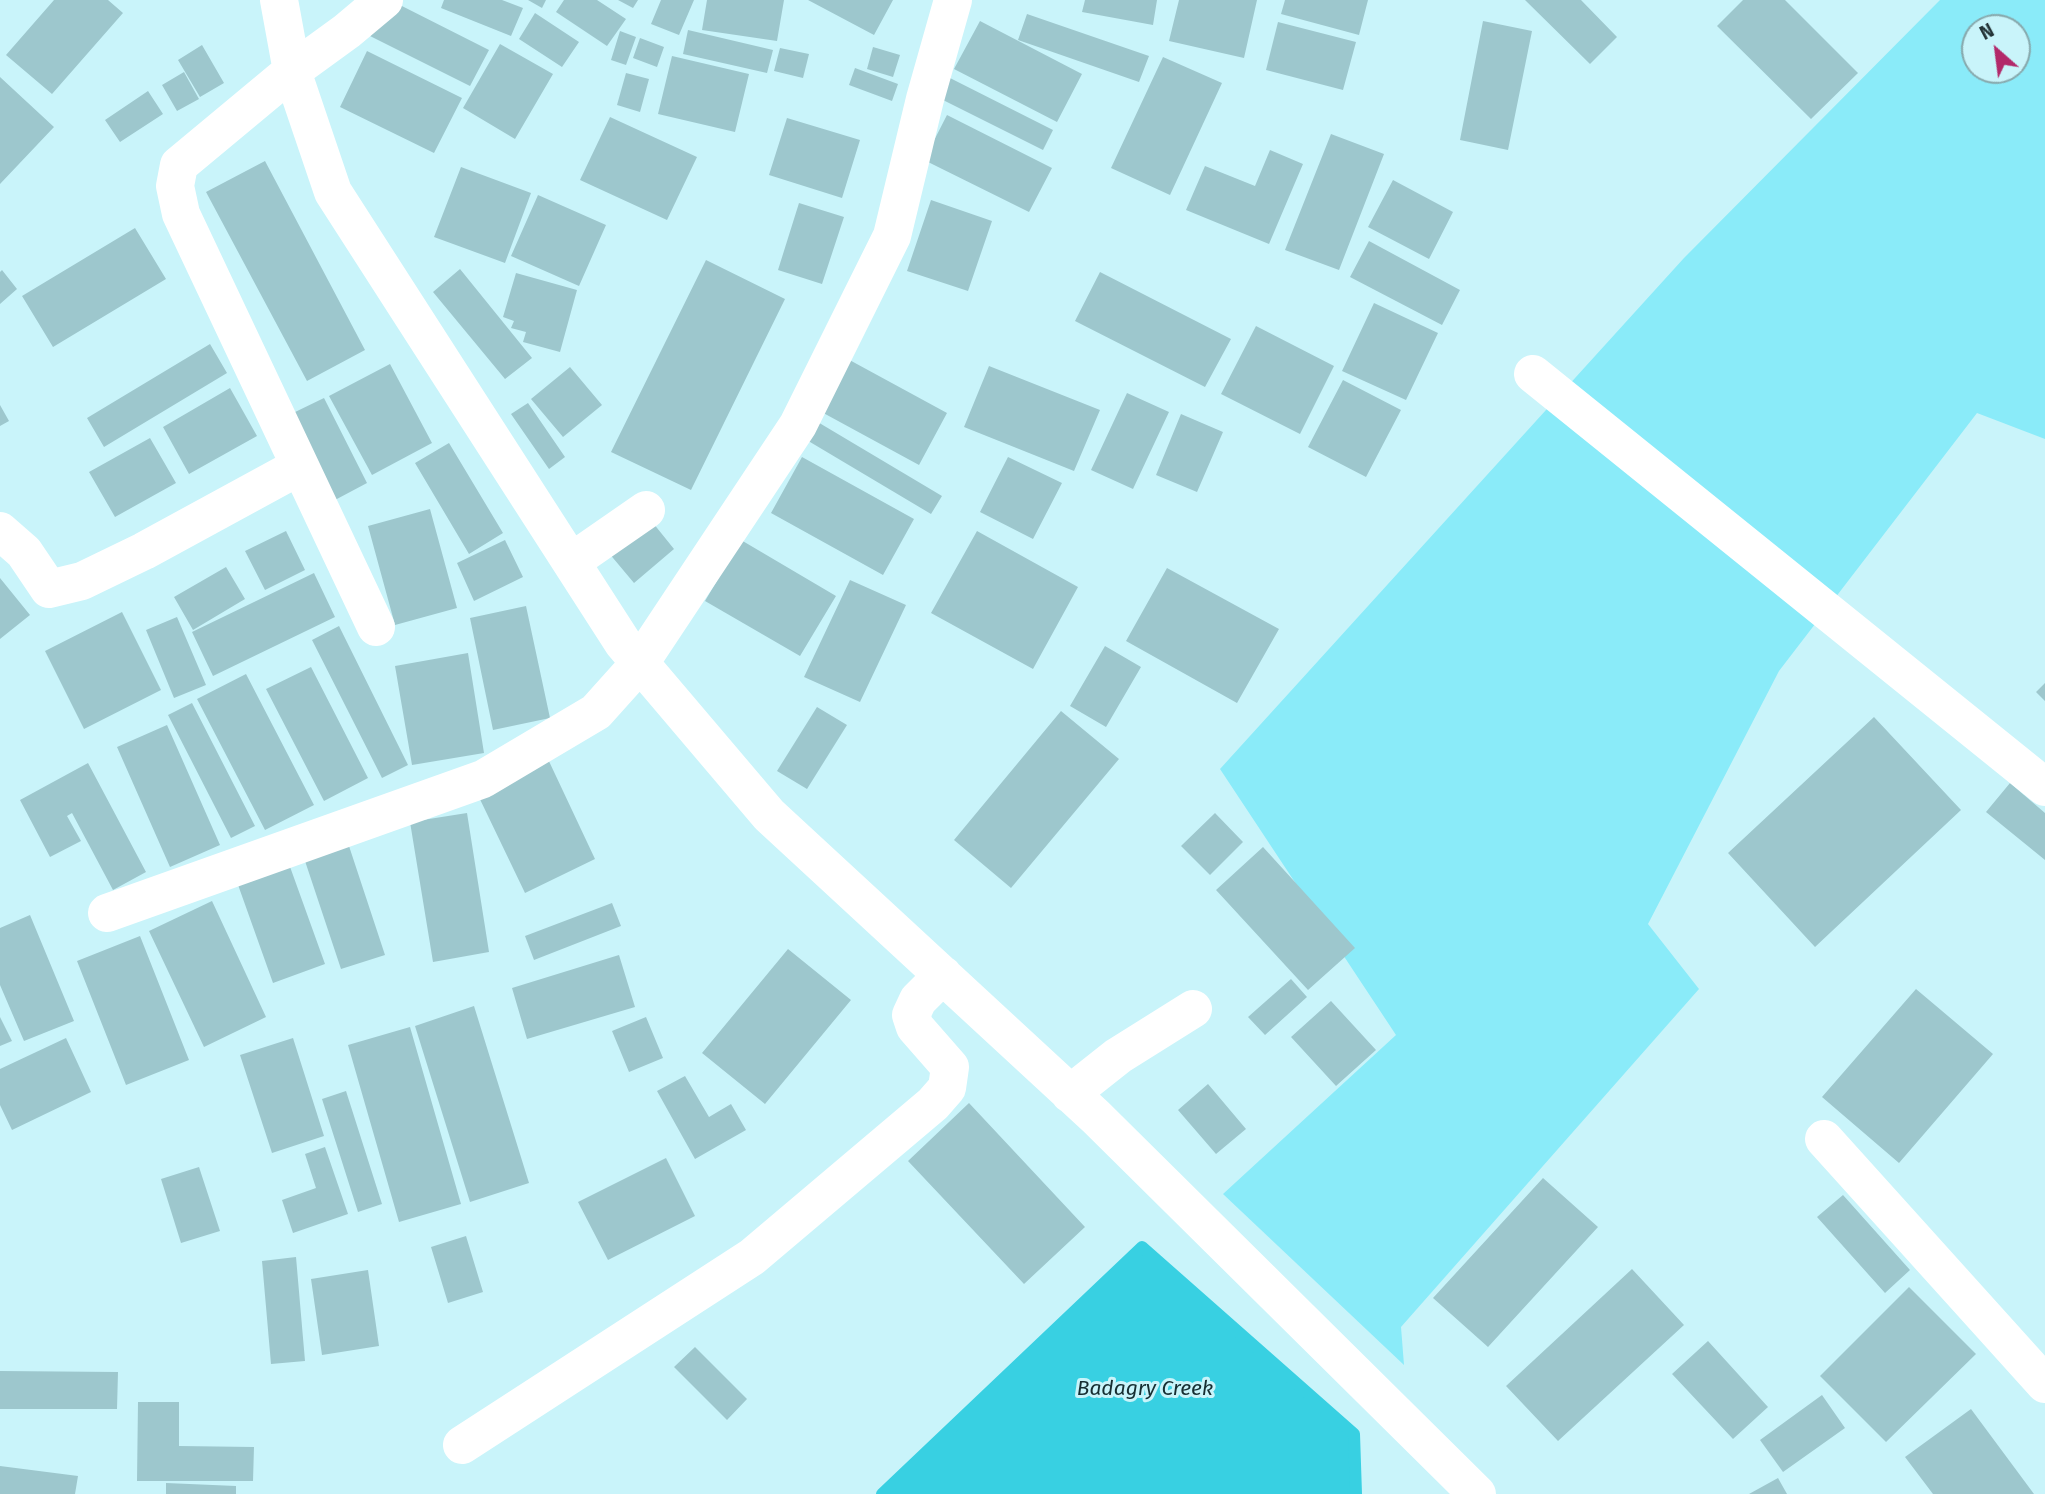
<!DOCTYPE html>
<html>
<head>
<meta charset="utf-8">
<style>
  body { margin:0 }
  #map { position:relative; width:2045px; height:1494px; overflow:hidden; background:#c9f4fa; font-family:"Fira Sans",sans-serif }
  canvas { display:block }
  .north { position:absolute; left:1961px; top:14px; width:70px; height:70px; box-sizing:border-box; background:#c9f4fa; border:2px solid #87a8ac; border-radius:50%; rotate:332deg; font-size:19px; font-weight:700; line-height:28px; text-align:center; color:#253538 }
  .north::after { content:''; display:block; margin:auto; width:24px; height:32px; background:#b2296a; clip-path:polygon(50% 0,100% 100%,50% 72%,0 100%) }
</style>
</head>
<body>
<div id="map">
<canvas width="2045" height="1494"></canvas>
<div class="north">N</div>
</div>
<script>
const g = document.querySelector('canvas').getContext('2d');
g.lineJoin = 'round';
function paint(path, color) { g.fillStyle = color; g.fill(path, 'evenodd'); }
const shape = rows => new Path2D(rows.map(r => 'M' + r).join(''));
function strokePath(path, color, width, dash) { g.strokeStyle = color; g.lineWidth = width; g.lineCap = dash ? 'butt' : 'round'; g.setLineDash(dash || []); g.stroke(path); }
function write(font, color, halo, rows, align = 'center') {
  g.font = font + ' "Fira Sans",sans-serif'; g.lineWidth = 6; g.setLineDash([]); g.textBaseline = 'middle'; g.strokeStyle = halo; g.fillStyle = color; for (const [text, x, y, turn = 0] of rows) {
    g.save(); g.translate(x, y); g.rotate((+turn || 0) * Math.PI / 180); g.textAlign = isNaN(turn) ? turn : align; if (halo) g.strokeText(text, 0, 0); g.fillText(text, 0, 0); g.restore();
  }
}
const green = shape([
  [1940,0,2045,0,2045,439,1977,413,1779,671,1648,924,1699,989,1401,1327,1404,1365,1223,1194,1396,1035,1220,769,1684,258],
  [1975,28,2017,28,2017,70,1975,70]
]);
const water = shape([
  [1142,1247,1354,1434,1356,1494,882,1494]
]);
const stream = shape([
  [882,1494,1142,1247,1354,1434,1356,1494]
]);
const building = shape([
  [54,0,108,0,123,13,52,94,6,55],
  [390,0,489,50,470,86,368,35],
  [444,0,502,0,523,8,511,36,441,8],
  [528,0,546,0,542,8],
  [564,0,597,0,626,19,607,46,556,12],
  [618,0,638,0,633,8],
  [661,0,694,0,679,35,651,24],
  [707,0,784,0,777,41,702,30],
  [808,0,893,0,874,35],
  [1085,0,1157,0,1153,25,1082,12],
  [1179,0,1257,0,1244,58,1169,41],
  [1285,0,1368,0,1359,35,1281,14],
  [1525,0,1581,0,1617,37,1590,64],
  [1743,0,1785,0,1858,73,1811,119,1717,26],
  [535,13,579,42,562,67,519,39],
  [1027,14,1149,56,1139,82,1018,40],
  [980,21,1082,74,1057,122,954,69],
  [1483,21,1532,31,1508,150,1460,140],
  [1278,22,1356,42,1343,90,1266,70],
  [688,30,773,50,767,73,683,54],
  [620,31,636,37,626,65,611,60],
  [640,38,664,47,657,67,633,58],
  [500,44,553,74,515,139,463,108],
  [202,45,224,83,200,97,178,60],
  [873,47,900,55,893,77,867,69],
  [780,48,809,54,803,78,774,71],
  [367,51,462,98,434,153,340,107],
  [672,56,749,74,735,132,658,114],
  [1163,57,1222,83,1170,195,1111,168],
  [855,68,898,84,892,101,849,85],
  [184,72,199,99,177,111,162,85],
  [626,73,649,79,640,112,617,105],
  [0,77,54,127,0,184],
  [948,77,1053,130,1043,150,937,97],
  [148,91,163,114,120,142,105,120],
  [947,115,1052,168,1029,212,924,160],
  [610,117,697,157,667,220,580,180],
  [787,118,860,140,842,198,769,175],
  [1331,134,1384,154,1339,270,1285,250],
  [1270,150,1303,164,1269,244,1186,210,1205,166,1255,186],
  [265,161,365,350,307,381,206,192],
  [461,167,531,193,505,263,434,237],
  [1393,180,1453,212,1429,259,1368,227],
  [538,195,606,225,579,286,511,256],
  [931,200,992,221,968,291,907,271],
  [799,203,844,217,822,284,778,270],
  [135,228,166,279,53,347,22,296],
  [1369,241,1460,290,1442,325,1350,277],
  [706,260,785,299,691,490,611,452],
  [460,269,532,358,505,379,433,292],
  [2,270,17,289,0,304,0,272],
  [1100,272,1231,339,1205,387,1075,321],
  [516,273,577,290,560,352,523,342,526,332,511,328,514,321,503,317],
  [1374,303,1438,333,1406,400,1342,371],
  [1256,326,1334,366,1300,434,1221,394],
  [210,344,227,373,104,447,87,418],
  [844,357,947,413,919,465,816,409],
  [390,364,432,443,372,475,329,396],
  [989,366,1100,410,1074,471,964,427],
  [570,367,602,405,563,437,531,399],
  [1343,380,1401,410,1366,477,1308,447],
  [230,388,257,436,189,474,163,427],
  [1127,393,1169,412,1133,489,1091,470],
  [324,398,367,483,335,500,291,414],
  [528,403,565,457,549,469,511,414],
  [0,405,9,421,0,426],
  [1181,414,1223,432,1197,492,1156,475],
  [816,421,942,496,931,514,805,439],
  [150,438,176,483,115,517,89,472],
  [449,443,503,533,469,554,415,463],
  [802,457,914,519,883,575,771,513],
  [1008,457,1062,483,1033,539,980,512],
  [430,509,457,608,395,625,368,526],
  [649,518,674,549,634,583,608,552],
  [286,531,305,570,265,590,245,551],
  [977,531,1078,587,1033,669,931,613],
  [505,540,523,577,474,601,457,563],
  [741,540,836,596,800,656,705,601],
  [226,567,245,599,193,630,174,597],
  [1167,568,1279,629,1237,703,1126,641],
  [314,573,335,617,213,676,192,632],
  [0,578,30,615,0,639],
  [850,580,906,605,860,702,804,677],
  [526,606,550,718,493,730,470,618],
  [122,612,161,690,84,729,45,651],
  [177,617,206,685,174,698,146,630],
  [339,626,408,765,382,778,312,640],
  [1105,646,1141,667,1106,727,1070,706],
  [468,653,484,753,412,765,395,666],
  [311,667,368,778,324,801,266,689],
  [246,674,314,805,265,830,197,699],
  [2045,683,2045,701,2036,692],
  [192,703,255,826,231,838,168,715],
  [817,707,847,725,807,789,777,771],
  [1061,711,1119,759,1011,888,954,840],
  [1874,717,1961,810,1815,947,1728,853],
  [167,725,220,845,170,867,117,747],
  [547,757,595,859,525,893,476,791],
  [88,763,146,872,113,890,72,813,67,816,81,841,50,857,20,800],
  [2010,783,2045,813,2045,860,1986,812],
  [467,813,489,952,433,962,410,822],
  [1215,813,1243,842,1210,875,1181,846],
  [348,843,385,955,341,969,304,858],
  [1263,847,1355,948,1308,990,1216,890],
  [289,864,325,964,273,983,237,882],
  [212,901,266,1017,204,1047,149,931],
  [612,903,621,926,534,960,525,936],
  [30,915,74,1021,24,1041,0,985,0,928],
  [140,936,189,1060,126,1085,77,961],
  [788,949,851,1000,765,1104,702,1053],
  [619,955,635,1007,527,1039,512,988],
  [1291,979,1307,997,1265,1035,1248,1017],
  [1916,989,1993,1054,1899,1163,1822,1097],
  [1331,1001,1376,1050,1336,1086,1291,1037],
  [474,1006,529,1183,470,1202,415,1026],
  [0,1017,12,1041,0,1046],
  [646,1017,663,1058,629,1072,612,1031],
  [410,1027,461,1204,399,1222,348,1045],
  [66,1038,91,1092,12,1130,0,1105,0,1069],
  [293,1038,324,1136,272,1153,240,1055],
  [685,1076,709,1117,731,1104,746,1130,695,1159,657,1091],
  [1208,1084,1246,1129,1216,1154,1178,1110],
  [346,1091,382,1204,358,1212,322,1099],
  [969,1103,1085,1227,1024,1284,908,1161],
  [325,1147,348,1214,293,1233,282,1200,316,1188,305,1154],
  [666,1158,695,1216,608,1260,578,1202],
  [199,1167,220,1231,181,1243,161,1179],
  [1543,1178,1598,1227,1488,1347,1433,1298],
  [1843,1195,1910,1270,1885,1293,1817,1217],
  [466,1236,483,1292,448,1303,431,1247],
  [296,1257,305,1361,271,1364,262,1261],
  [1632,1269,1684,1325,1558,1441,1506,1386],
  [368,1270,379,1346,322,1355,311,1279],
  [1909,1287,1976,1354,1886,1442,1820,1376],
  [1708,1341,1768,1407,1733,1439,1672,1374],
  [695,1347,747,1399,727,1420,674,1367],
  [0,1371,118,1372,117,1409,0,1409],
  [1822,1395,1845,1428,1783,1472,1760,1440],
  [138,1402,179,1402,179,1446,254,1447,253,1481,137,1481],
  [1971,1409,2034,1494,1933,1494,1905,1457],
  [0,1466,78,1476,75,1494,0,1494],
  [1778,1478,1787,1494,1749,1494],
  [166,1483,236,1486,236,1494,166,1494]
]);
const minor = shape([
  [279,0,292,71,333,192,623,643,769,815,1096,1117,1477,1494],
  [1533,374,2045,787],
  [0,531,24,552,49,589,82,581,144,551,300,466],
  [571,562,646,510],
  [376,627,181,214,175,186,179,165,292,71,347,31,384,0],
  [107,913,483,779,596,712,640,663,798,425,892,236,925,99,953,0],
  [1070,1094,1118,1056,1193,1009],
  [1824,1139,2045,1384],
  [462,1445,752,1257,933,1104,947,1088,950,1067,915,1027,911,1015,918,1000,943,975]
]);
const waterNames = [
  ["Badagry Creek",1145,1389]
];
paint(green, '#8aebf9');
paint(water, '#38d0e2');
strokePath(stream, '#38d0e2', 12);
paint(building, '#9dc7cd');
strokePath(minor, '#fff', 38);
write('italic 21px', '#162e32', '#c9f4fa', waterNames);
</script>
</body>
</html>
